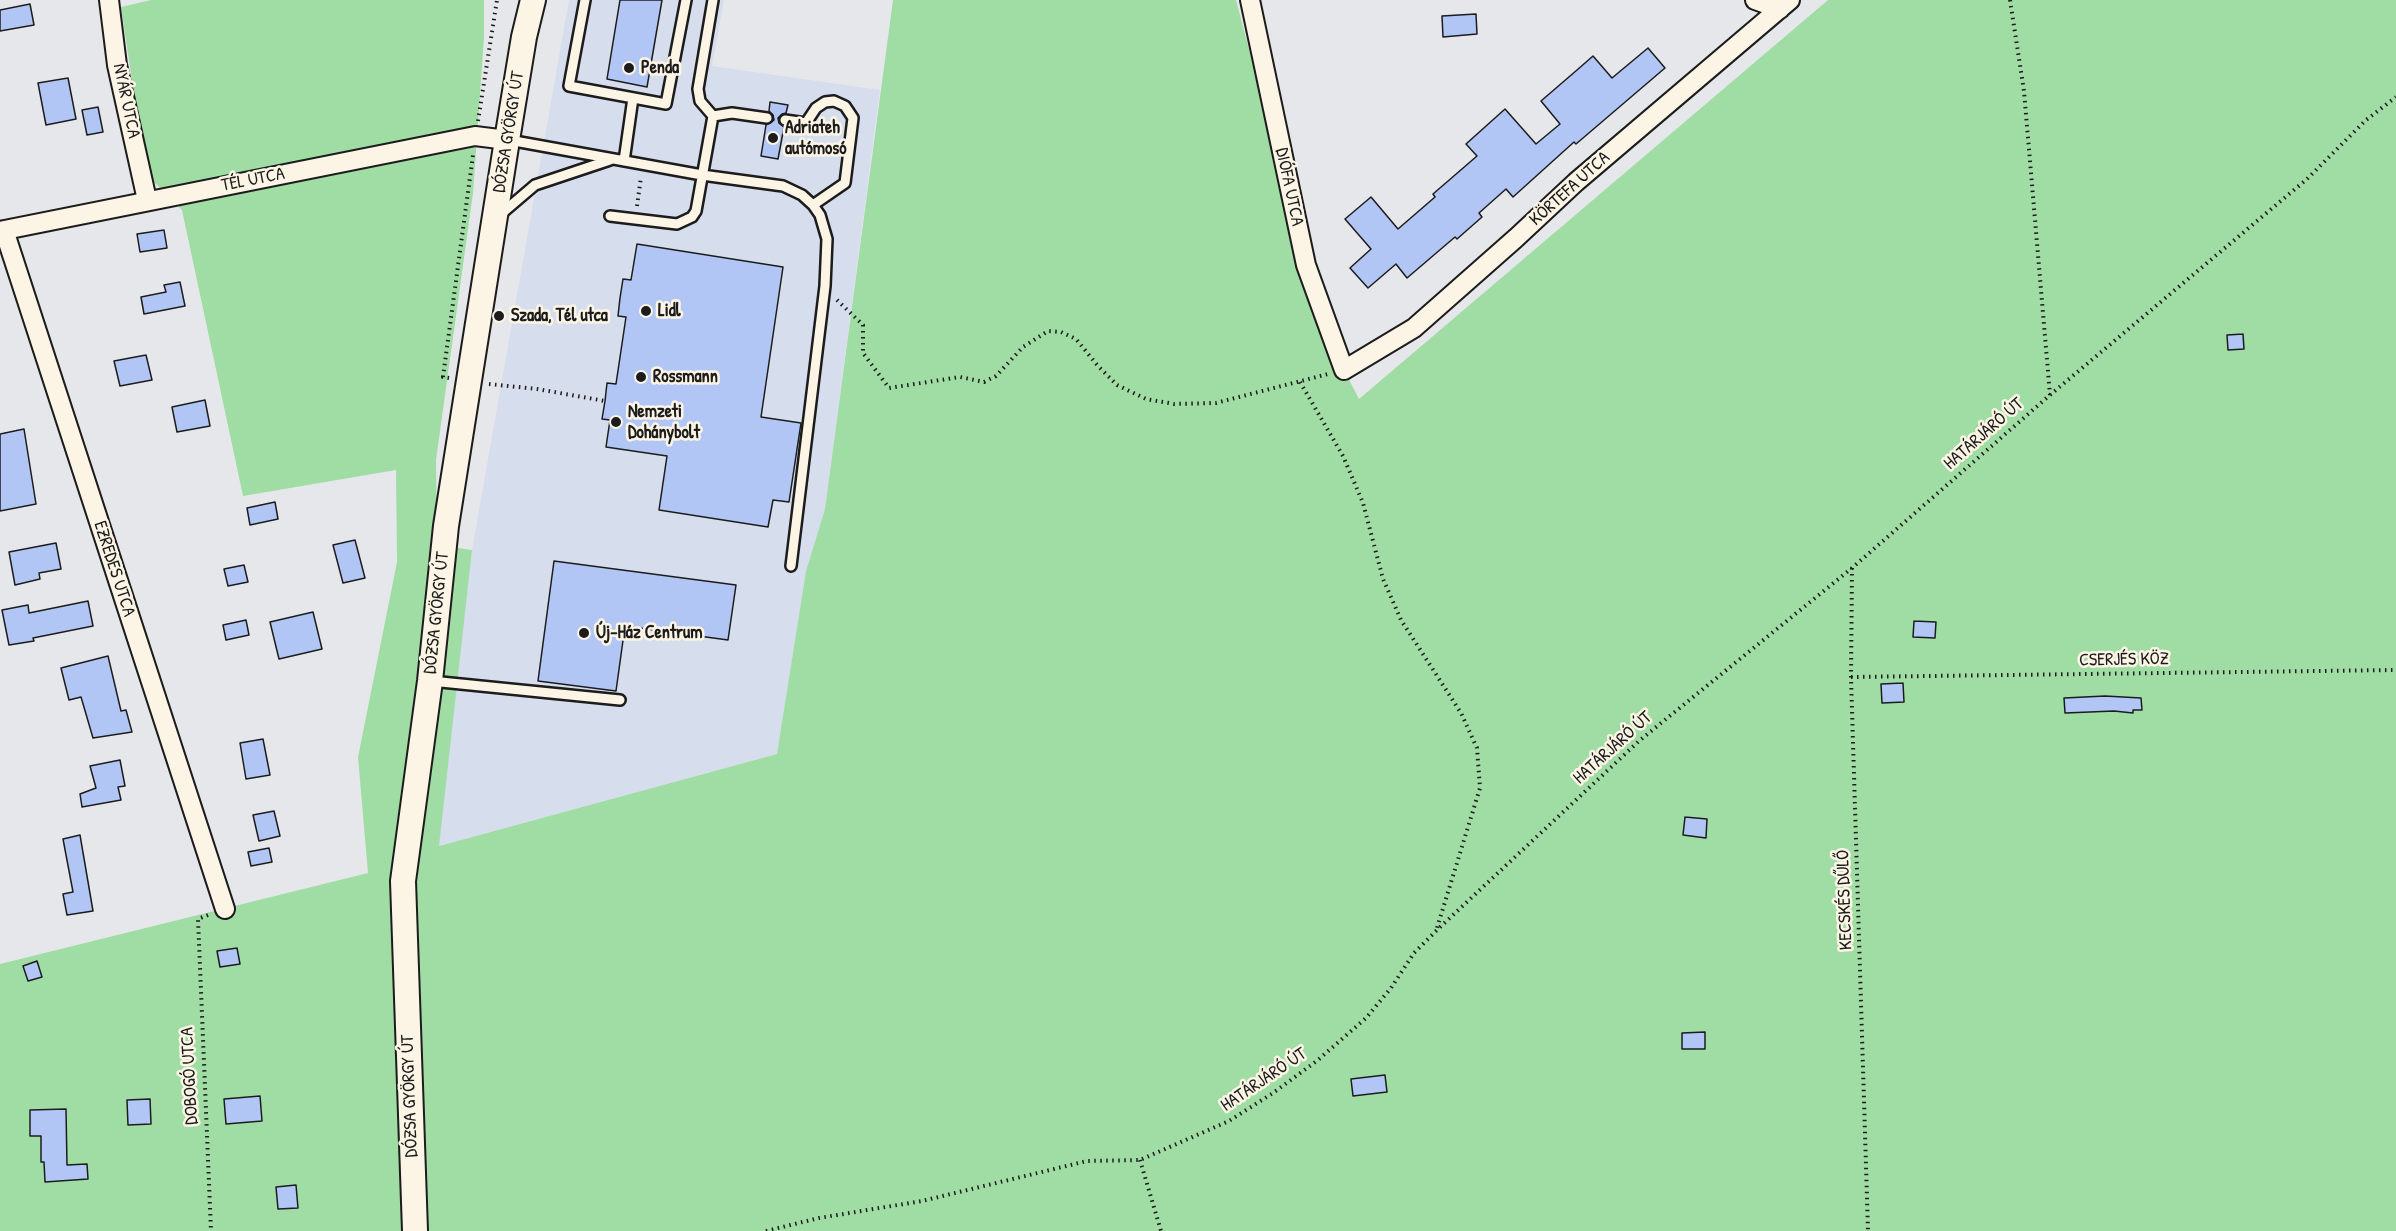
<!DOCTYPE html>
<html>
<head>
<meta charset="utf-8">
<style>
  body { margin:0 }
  canvas { display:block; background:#e6e7ea }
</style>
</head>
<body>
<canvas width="2396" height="1231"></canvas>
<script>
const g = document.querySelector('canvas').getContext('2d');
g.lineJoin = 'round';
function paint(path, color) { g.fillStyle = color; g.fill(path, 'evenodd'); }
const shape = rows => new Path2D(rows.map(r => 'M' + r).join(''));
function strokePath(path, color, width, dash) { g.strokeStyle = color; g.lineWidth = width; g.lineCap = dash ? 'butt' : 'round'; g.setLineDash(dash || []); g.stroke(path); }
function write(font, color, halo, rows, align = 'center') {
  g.font = font + ' "Patrick Hand",sans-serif'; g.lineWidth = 5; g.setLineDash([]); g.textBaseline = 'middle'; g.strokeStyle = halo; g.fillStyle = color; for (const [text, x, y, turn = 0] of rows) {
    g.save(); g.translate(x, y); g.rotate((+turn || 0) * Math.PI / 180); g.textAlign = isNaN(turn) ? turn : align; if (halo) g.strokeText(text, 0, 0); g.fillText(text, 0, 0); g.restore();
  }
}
const built = shape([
  [569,0,724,0,712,66,880,90,825,509,806,571,777,754,438,846,472,550]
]);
const green = shape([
  [151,0,484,0,484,37,473,193,436,460,437,545,472,550,439,846,777,754,806,571,825,509,893,0,1236,0,1306,265,1344,370,1359,399,1828,0,2396,0,2396,1231,0,1231,0,964,368,873,358,757,397,562,396,470,243,496,182,210,146,174,121,7]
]);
const building = shape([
  [620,0,662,0,647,87,607,79,620,0],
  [30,4,34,25,0,31,0,10,30,4],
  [1476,14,1477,34,1443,37,1442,16,1476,14],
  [1648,48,1665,68,1576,144,1574,142,1513,197,1506,189,1479,213,1482,217,1457,239,1455,237,1407,278,1396,264,1368,288,1350,268,1371,249,1345,219,1371,197,1398,229,1435,197,1433,194,1477,156,1466,144,1505,109,1536,144,1560,124,1541,101,1577,70,1593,56,1612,78,1648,48],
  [68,78,76,119,46,125,38,83,68,78],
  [770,102,788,105,786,113,782,114,778,118,779,123,784,127,778,159,761,156,766,125,774,120,773,115,769,111,770,102],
  [98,107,103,132,87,135,82,110,98,107],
  [164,230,167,248,140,252,137,234,164,230],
  [637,244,783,267,761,417,801,423,789,502,773,500,768,527,659,510,667,456,606,447,610,420,602,419,605,401,607,383,616,384,626,317,618,316,620,298,623,279,631,280,637,244],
  [180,282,185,306,144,314,141,297,166,292,164,285,180,282],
  [2243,334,2244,349,2228,350,2227,335,2243,334],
  [146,355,152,380,120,386,114,361,146,355],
  [205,400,210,426,177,432,172,407,205,400],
  [24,429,36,504,0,511,0,434,24,429],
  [275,502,278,519,250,525,247,508,275,502],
  [355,540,365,578,343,583,333,545,355,540],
  [56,543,61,569,39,573,40,579,15,585,9,552,56,543],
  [554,561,736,585,728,640,625,626,616,691,538,681,554,561],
  [244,565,248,582,228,586,224,569,244,565],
  [88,601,93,626,33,638,34,641,9,645,2,610,28,605,29,613,88,601],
  [313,612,322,649,279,659,270,622,313,612],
  [246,620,249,635,226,640,223,625,246,620],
  [1914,621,1936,622,1935,638,1913,637,1914,621],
  [108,656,121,711,126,710,132,732,93,738,81,697,69,700,61,668,108,656],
  [1903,683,1904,702,1882,703,1881,684,1903,683],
  [2105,696,2141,698,2142,710,2133,710,2133,713,2114,711,2065,713,2064,698,2105,696],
  [263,739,270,775,246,779,240,743,263,739],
  [120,760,125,786,118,787,121,800,82,807,80,794,96,788,90,766,120,760],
  [274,811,280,836,259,841,253,815,274,811],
  [1685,817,1707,819,1706,838,1683,835,1685,817],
  [80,835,93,911,67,915,63,894,73,892,63,839,80,835],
  [269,848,272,862,251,866,248,852,269,848],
  [237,948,240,964,220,967,217,951,237,948],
  [37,961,42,977,28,981,23,966,37,961],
  [1705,1032,1705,1049,1682,1049,1682,1033,1705,1032],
  [1385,1075,1387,1092,1353,1096,1351,1079,1385,1075],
  [260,1096,262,1121,226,1124,224,1099,260,1096],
  [150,1099,151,1124,128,1125,127,1100,150,1099],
  [66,1109,67,1165,87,1164,88,1179,45,1182,44,1162,41,1162,41,1136,30,1136,30,1110,66,1109],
  [296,1185,298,1208,278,1209,276,1187,296,1185]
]);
const path = shape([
  [2010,0,2024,91,2050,395],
  [478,121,497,0],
  [637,206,641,177],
  [837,300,863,325,863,353,889,388,960,377,984,382,996,376,1023,347,1048,331,1061,332,1076,339,1098,366,1117,385,1146,399,1174,404,1216,403,1328,374],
  [449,378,443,377,473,155],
  [1300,382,1343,456,1363,503,1383,579,1401,620,1461,713,1477,748,1480,788,1437,928],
  [489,384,537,389,605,401],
  [1852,568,1851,677,1868,1231],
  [1851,677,2396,670],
  [208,915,198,919,211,1231],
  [1140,1160,1161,1231],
  [766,1231,819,1218,922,1201,1087,1161,1140,1160,1229,1121,1273,1093,1318,1060,1366,1018,1391,988,1414,953,1437,930,1639,741,1852,568,2050,395,2307,179,2366,120,2396,97]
]);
const lane = shape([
  [585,0,569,86,666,104,686,0],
  [713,116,700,101,698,89,713,0],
  [713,116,732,113,767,118],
  [785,120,806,123,816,108,825,102,834,101,845,106,853,118,845,183,813,205],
  [509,140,702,175,783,186,802,195,813,205,820,215,827,239,825,286,791,566],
  [624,161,633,98],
  [501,214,535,185,610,160],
  [610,216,677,224,692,217,696,211,713,116],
  [431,681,620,700]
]);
const street = shape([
  [109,0,117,65,147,200],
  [1250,0,1306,265,1344,370,1414,328,1516,238,1576,182,1790,0],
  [1755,0,1780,9],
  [4,230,225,909],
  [0,231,475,136,507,140]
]);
const secondary = shape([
  [415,1231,403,881,430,681,446,526,507,140,524,37,533,0]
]);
const markers = [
  [629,68,6,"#1c1c1c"],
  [773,138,6,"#1c1c1c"],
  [646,311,6,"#1c1c1c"],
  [499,316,6,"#1c1c1c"],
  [641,377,6,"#1c1c1c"],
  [616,422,6,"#1c1c1c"],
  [584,633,6,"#1c1c1c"]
];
const poiNames = [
  ["Penda",641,68],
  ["Adriateh",785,128],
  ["autómosó",785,149],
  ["Lidl",658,311],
  ["Szada, Tél utca",511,316],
  ["Rossmann",653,377],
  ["Nemzeti",628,412],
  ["Dohánybolt",628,433],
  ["Új-Ház Centrum",596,633]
];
const streetNames = [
  ["NYÁR UTCA",126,101,78],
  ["DÓZSA GYÖRGY ÚT",509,132,-81],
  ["TÉL UTCA",253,180,-11],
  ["DIÓFA UTCA",1289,187,78],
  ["KÖRTEFA UTCA",1570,189,-42],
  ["HATÁRJÁRÓ ÚT",1984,434,-41],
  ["EZREDES UTCA",114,569,72],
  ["DÓZSA GYÖRGY ÚT",437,613,-84],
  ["CSERJÉS KÖZ",2124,660,-1],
  ["HATÁRJÁRÓ ÚT",1613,748,-42],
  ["KECSKÉS DŰLŐ",1845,900,-92],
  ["DOBOGÓ UTCA",190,1076,-93],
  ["HATÁRJÁRÓ ÚT",1264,1080,-34],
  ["DÓZSA GYÖRGY ÚT",410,1096,-92]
];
paint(built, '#d6dded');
paint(green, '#a0dda4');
paint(building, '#b1c6f5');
strokePath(building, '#1c1c1c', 1.5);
strokePath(lane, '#1c1c1c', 14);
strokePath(street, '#1c1c1c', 22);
strokePath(secondary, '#1c1c1c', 28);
strokePath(path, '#1c1c1c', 4, [1.5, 4.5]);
strokePath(lane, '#fcf5e5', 9);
strokePath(street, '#fcf5e5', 18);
strokePath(secondary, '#fcf5e5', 24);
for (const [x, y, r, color] of markers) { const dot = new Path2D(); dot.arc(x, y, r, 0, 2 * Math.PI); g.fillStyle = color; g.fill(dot); strokePath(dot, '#fcf5e5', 2); }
write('bold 18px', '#1c1c1c', '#fcf5e5', poiNames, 'left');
write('18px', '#1c1c1c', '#fcf5e5', streetNames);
</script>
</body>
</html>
